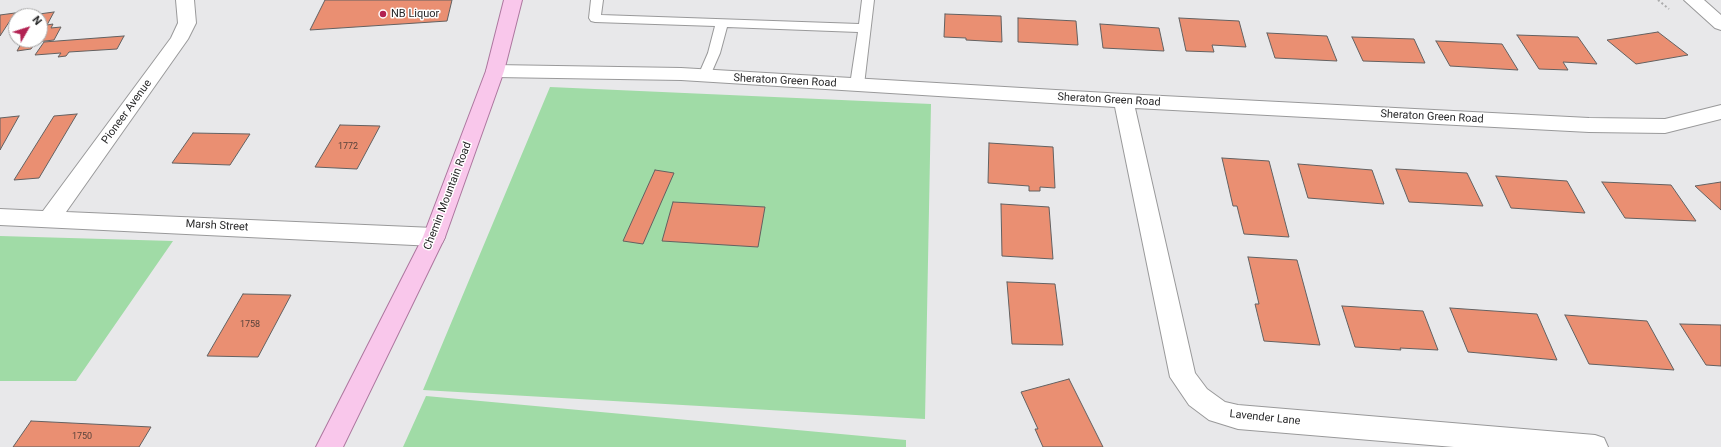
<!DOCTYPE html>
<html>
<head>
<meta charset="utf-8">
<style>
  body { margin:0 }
  #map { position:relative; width:1721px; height:447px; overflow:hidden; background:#e8e8ea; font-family:Roboto,sans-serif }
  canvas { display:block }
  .north { position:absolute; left:8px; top:8px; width:40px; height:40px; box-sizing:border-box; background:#fff; border:1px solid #a9a9a9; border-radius:50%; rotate:51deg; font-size:11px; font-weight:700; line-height:16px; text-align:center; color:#282829 }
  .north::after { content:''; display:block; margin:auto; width:14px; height:18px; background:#b22252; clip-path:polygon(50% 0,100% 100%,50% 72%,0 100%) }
</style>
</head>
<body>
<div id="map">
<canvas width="1721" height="447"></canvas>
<div class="north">N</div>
</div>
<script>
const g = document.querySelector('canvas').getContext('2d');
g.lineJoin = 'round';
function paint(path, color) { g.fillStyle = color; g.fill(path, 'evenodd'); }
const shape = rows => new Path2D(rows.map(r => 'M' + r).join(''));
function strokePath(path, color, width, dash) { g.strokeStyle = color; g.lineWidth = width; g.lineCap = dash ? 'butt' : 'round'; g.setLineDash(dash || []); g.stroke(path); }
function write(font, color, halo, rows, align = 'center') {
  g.font = font + ' Roboto,sans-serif'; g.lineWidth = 3; g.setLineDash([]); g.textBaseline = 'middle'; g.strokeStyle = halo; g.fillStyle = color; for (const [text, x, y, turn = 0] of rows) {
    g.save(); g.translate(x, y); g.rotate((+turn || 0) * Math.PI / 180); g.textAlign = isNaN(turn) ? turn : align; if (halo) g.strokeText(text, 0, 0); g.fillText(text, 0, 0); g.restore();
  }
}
const green = shape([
  [550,87,931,104,925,419,423,390],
  [0,236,173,241,76,381,0,381],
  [426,396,906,440,906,447,403,447]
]);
const building = shape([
  [325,0,452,0,447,21,310,30,325,0],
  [54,12,47,25,53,24,51,28,61,27,54,40,36,42,31,49,17,51,23,40,40,40,40,16,38,16,39,14,54,12],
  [15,13,0,36,0,15,15,13],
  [945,14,1001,16,1002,42,966,40,966,38,944,37,945,14],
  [1018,18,1076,21,1078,45,1018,42,1018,18],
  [1179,18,1239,21,1246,47,1212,45,1214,52,1186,51,1179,18],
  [1100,24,1159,28,1164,51,1103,48,1100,24],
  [1658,32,1688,55,1636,64,1607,40,1658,32],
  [1267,33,1327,36,1337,61,1275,58,1267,33],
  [1517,35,1578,37,1597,64,1563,62,1568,70,1539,69,1517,35],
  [124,36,117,49,69,52,66,56,58,57,61,53,35,55,44,42,124,36],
  [1352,37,1414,39,1425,63,1363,61,1352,37],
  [1436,41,1502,44,1518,70,1450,66,1436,41],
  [77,114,39,178,14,180,54,116,77,114],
  [19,116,0,150,0,118,19,116],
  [340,125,380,126,357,169,315,167,340,125],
  [193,133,250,134,230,165,172,163,193,133],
  [989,143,1053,147,1055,188,1040,187,1040,191,1029,191,1029,186,988,183,989,143],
  [1222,158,1269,161,1289,237,1244,234,1237,206,1233,206,1222,158],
  [1298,164,1372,170,1384,204,1308,198,1298,164],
  [1396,169,1467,173,1483,206,1409,202,1396,169],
  [655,170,674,173,643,244,623,241,655,170],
  [1496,176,1567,181,1585,213,1511,208,1496,176],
  [1602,182,1671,185,1696,221,1625,218,1602,182],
  [1721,182,1721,210,1695,186,1721,182],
  [673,202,765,207,758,247,662,241,673,202],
  [1001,204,1049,207,1053,259,1002,256,1001,204],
  [1248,257,1297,260,1320,345,1264,341,1255,304,1259,304,1248,257],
  [1007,282,1055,284,1063,345,1012,344,1007,282],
  [243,294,291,295,258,357,207,356,243,294],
  [1342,306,1423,311,1438,350,1400,348,1401,350,1355,347,1342,306],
  [1450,308,1537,314,1557,360,1468,352,1450,308],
  [1565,315,1647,321,1674,370,1589,364,1565,315],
  [1680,324,1721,325,1721,366,1706,365,1680,324],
  [1069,379,1103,447,1043,447,1035,429,1038,429,1021,392,1069,379],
  [31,421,151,427,139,447,13,447,31,421]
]);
const path = shape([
  [1658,0,1669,9]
]);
const lane = shape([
  [591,0,603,0,601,15,859,24,862,0,874,0,864,85,862,88,857,89,852,88,850,85,858,32,727,27,720,53,710,76,709,79,704,80,699,79,698,76,708,53,715,26,595,22,591,21,589,18,591,0]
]);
const street = shape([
  [176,0,194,0,196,23,188,39,66,212,434,228,442,231,445,237,442,243,434,246,0,225,0,209,43,211,171,38,178,23,176,0],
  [1684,0,1704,0,1721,15,1721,30,1715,28,1684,0],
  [495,65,681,68,1124,94,1589,118,1665,119,1721,105,1721,119,1665,133,1589,132,1135,108,1195,373,1207,389,1225,402,1238,405,1595,435,1604,438,1608,447,1454,447,1238,429,1209,420,1189,405,1170,377,1115,107,681,80,495,77,488,75,486,71,488,67,495,65]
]);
const primary = shape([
  [504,0,522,0,504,71,445,237,343,447,316,447,423,237,486,71,504,0]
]);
const markers = [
  [383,14,4,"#b22252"]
];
const numberNames = [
  ["1772",348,147],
  ["1758",250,325],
  ["1750",82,437]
];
const poiNames = [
  ["NB Liquor",391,14]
];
const streetNames = [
  ["Sheraton Green Road",785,81,3],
  ["Sheraton Green Road",1109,100,3],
  ["Pioneer Avenue",127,112,-54],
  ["Sheraton Green Road",1432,117,3],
  ["Chemin Mountain Road",448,196,-69],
  ["Marsh Street",217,226,3],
  ["Lavender Lane",1265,418,6]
];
paint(green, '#a0dba6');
paint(building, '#ea8f72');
strokePath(building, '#636161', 1);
strokePath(lane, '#99999a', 2);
strokePath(street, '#99999a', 2);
strokePath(primary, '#ad779f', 2);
strokePath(path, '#ababac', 2, [2, 2.5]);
paint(lane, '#fff');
paint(street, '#fff');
paint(primary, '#f9c7eb');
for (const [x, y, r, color] of markers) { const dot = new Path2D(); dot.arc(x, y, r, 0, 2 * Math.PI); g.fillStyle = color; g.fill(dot); strokePath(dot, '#fff', 1.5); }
write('9px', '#58423b', null, numberNames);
write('11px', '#282829', '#fff', poiNames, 'left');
write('11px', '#282829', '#fff', streetNames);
</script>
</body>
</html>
